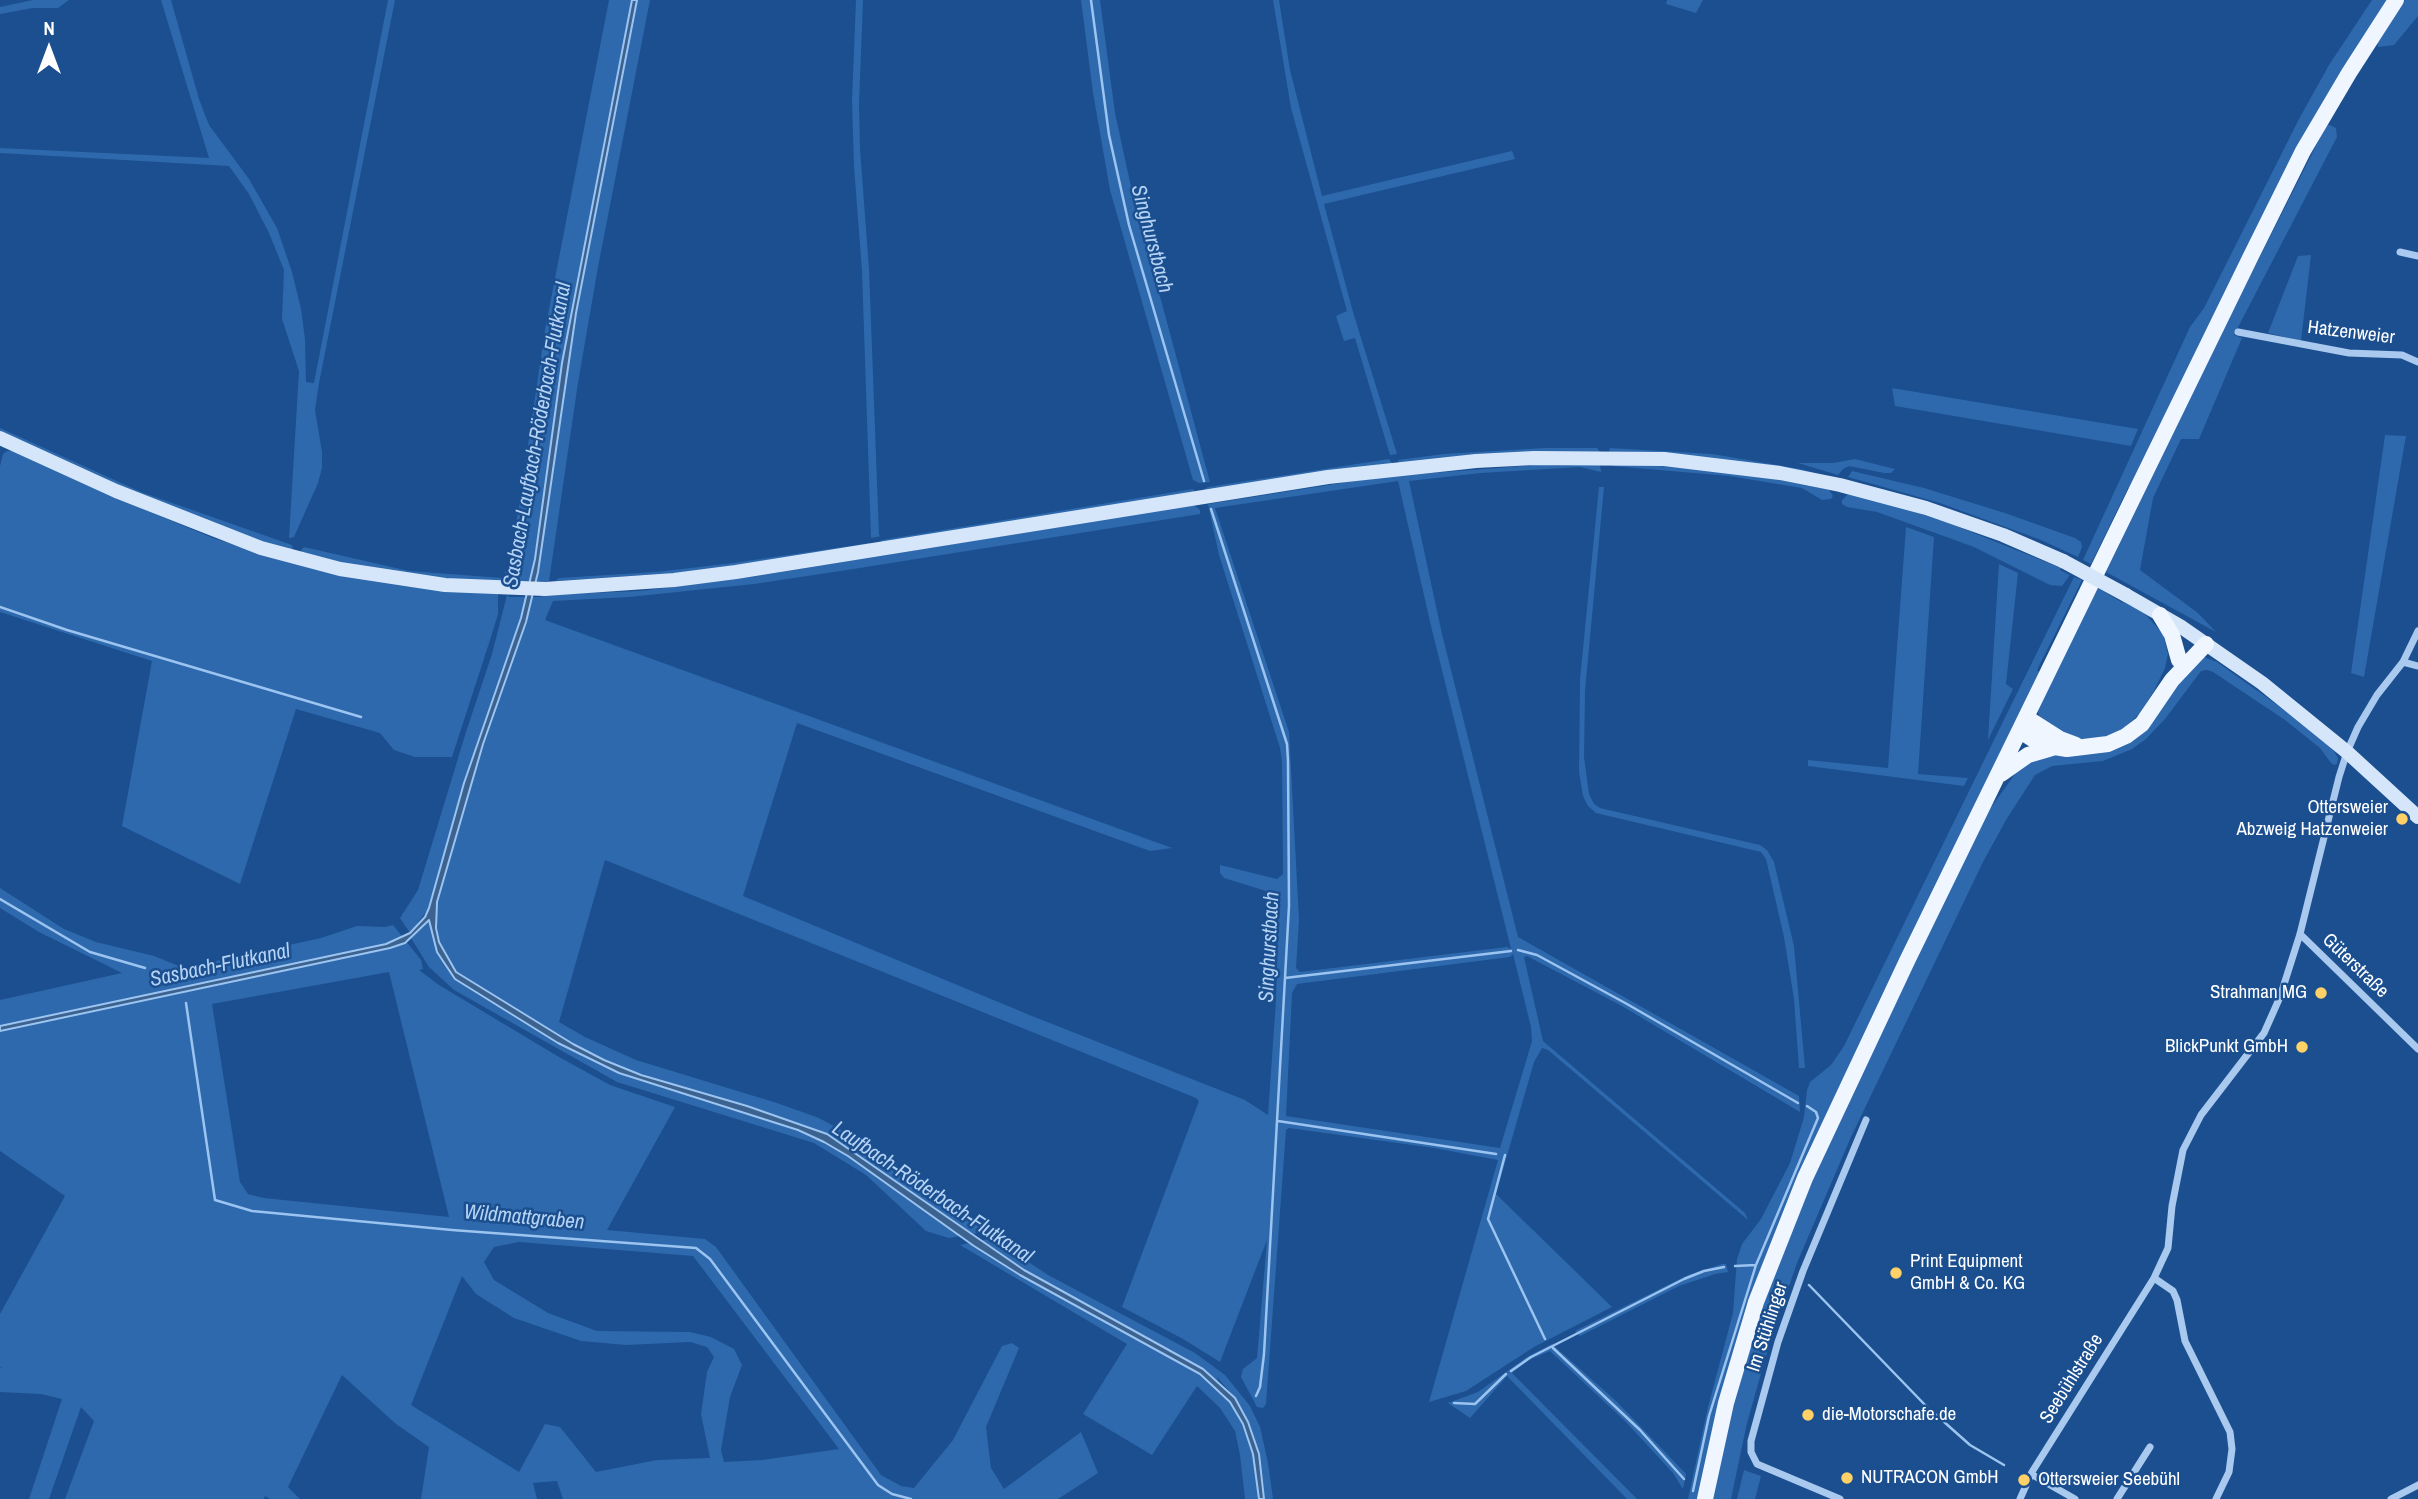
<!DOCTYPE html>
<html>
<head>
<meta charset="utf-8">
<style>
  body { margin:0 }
  #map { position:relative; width:2418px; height:1499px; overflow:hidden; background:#1b4f8f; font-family:"Archivo Narrow",sans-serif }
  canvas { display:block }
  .north { position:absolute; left:14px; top:14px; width:70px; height:70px; -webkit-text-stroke:5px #1b4f8f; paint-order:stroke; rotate:0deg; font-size:19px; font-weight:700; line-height:28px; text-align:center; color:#fff }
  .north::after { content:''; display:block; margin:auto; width:24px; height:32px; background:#fff; clip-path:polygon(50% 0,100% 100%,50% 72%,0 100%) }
</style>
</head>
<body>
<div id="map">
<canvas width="2418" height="1499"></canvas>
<div class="north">N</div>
</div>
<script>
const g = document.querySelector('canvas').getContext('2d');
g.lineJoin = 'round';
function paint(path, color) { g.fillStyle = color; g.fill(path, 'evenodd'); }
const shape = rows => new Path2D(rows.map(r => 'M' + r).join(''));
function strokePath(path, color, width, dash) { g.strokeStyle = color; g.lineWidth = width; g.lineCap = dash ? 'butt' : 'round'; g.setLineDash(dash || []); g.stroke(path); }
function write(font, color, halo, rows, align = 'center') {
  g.font = font + ' "Archivo Narrow",sans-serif'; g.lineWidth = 5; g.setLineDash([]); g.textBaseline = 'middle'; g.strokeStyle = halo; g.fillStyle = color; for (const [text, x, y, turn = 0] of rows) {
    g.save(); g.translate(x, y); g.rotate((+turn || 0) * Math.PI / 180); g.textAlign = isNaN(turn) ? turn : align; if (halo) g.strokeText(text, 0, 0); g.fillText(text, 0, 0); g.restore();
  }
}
const green = shape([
  [33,0,69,0,58,8,33,8,0,14,0,7],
  [161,0,171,0,199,99,209,125,249,179,277,228,292,272,301,309,305,339,306,382,314,383,388,0,395,0,319,383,315,410,322,452,322,468,318,483,294,537,289,538,299,371,282,319,284,270,269,233,249,194,229,166,0,153,0,148,209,158],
  [609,0,632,0,604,139,535,559,529,584,512,583,514,573,504,573,508,570,519,506,545,330],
  [637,0,650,0,598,267,578,383,549,581,536,584,576,313],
  [856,0,863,0,859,105,860,149,869,269,879,535,881,536,871,538,862,271,854,166,852,101],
  [1081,0,1100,0,1115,113,1133,196,1210,482,1199,483,1193,480,1110,190,1093,93],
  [1273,0,1279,0,1290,70,1322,196,1512,151,1515,159,1324,204,1353,312,1397,454,1390,455,1355,338,1344,341,1336,316,1347,311,1291,108],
  [1667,0,1703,0,1696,13,1666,4],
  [2372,0,2389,0,2131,488,2128,488,2091,564,2083,560,2190,327,2204,308,2299,119,2329,65],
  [2405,0,2418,0,2418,16,2394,45,2378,47,2377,39],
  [2327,124,2336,128,2337,137,2234,335,2242,338,2199,439,2181,439,2153,498,2140,570,2198,613,2216,632,2106,572,2226,324],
  [2311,255,2301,341,2268,333,2298,256],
  [1892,388,2138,429,2131,446,1895,406],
  [0,428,141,492,292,545,293,550,254,542,0,436],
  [2385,435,2406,436,2364,677,2351,673],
  [1545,448,1597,448,1600,452,1399,463,1398,460,1444,454],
  [1610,448,1712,454,1801,469,1836,479,1612,454,1609,451],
  [7,451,13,451,150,512,213,538,275,558,432,590,498,594,498,614,492,634,452,757,415,757,394,750,380,733,296,709,240,884,122,826,152,661,0,612,0,466,3,454],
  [1389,459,1393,464,1200,492,1208,487],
  [1855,459,1895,469,1891,473,1884,473,1849,466,1843,469,1838,475,1798,463,1833,463],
  [1563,463,1600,465,1601,472,1580,467,1481,473,1409,481,1442,634,1518,937,1799,1096,1800,1112,1622,1006,1527,956,1524,957,1543,1041,1745,1213,1748,1220,1548,1050,1542,1048,1534,1062,1496,1194,1612,1307,1534,1347,1466,1391,1429,1402,1498,1160,1434,1148,1289,1128,1286,1130,1266,1404,1263,1408,1257,1407,1241,1377,1243,1369,1257,1358,1267,1240,1220,1362,1183,1339,1122,1307,1199,1101,1196,1098,605,860,559,1022,585,1037,636,1060,777,1103,819,1118,858,1139,992,1231,971,1234,827,1134,747,1106,641,1075,601,1059,573,1044,456,972,439,942,435,909,429,908,410,933,400,918,418,890,466,732,492,654,507,595,510,597,541,597,542,595,640,591,751,577,1194,505,1200,510,1200,514,847,570,754,584,629,597,553,601,545,620,1172,848,1150,851,797,723,743,896,1032,1016,1245,1100,1268,1115,1276,1000,1279,895,1224,878,1220,873,1220,865,1277,879,1283,874,1282,762,1280,748,1219,555,1208,504,1379,477],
  [1398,481,1431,626,1511,949,1507,947,1300,972,1296,968,1299,920,1289,732,1215,508],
  [1513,954,1531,1027,1532,1041,1500,1148,1286,1116,1292,993,1297,984,1510,957],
  [1613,463,1690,468,1776,479,1829,490,1833,496,1831,499,1822,500,1802,488,1729,476,1613,466],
  [1852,471,1924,488,2005,513,2075,538,2081,542,2082,547,2078,557,2041,540,1940,503,1848,477],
  [1599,487,1604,487,1585,691,1584,757,1589,794,1594,804,1600,808,1760,845,1767,850,1774,862,1794,946,1805,1068,1799,1068,1794,999,1784,937,1766,859,1761,852,1596,813,1588,806,1583,796,1579,772,1580,679],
  [1193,489,1195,492,879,543,882,540],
  [1848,494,1888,503,1954,525,2061,568,2060,570,2070,575,2062,586,2050,585,1974,547,1877,512,1847,507,1842,504,1842,500],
  [1906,527,1934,537,1918,774,1968,778,1964,786,1808,766,1808,760,1888,768],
  [870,543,871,545,747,568,555,581,559,578,656,572,733,563],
  [304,547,409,571,503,578,506,583,433,581,303,555,301,550],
  [1999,564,2018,573,2006,684,2013,689,1988,740],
  [2074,577,2082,580,2037,670,2039,672,1975,807,1804,1166,1699,1499,1688,1499,1708,1407,1733,1313,1737,1259,1742,1244,1761,1219,1790,1163,1804,1117,1807,1090,1810,1082,1831,1065,1844,1046],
  [2096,587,2123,603,2125,600,2146,615,2163,634,2168,654,2165,668,2154,691,2140,713,2127,726,2112,735,2094,739,2075,740,2040,720,2038,712,2040,703],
  [2204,657,2217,662,2297,719,2332,748,2338,758,2337,764,2334,765,2331,763,2320,748,2285,720,2213,672,2207,670,2201,671,2165,719,2146,739,2132,749,2103,761,2052,766,2035,775,2006,820,1983,862,1851,1137,1797,1263,1770,1342,1747,1423,1731,1499,1711,1499,1724,1434,1760,1311,1823,1153,1987,813,2020,767,2043,757,2098,752,2164,699],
  [0,888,64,929,96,942,154,956,184,968,321,938,357,926,385,927,393,925,421,960,423,969,419,970,439,985,559,1057,610,1085,675,1107,607,1230,705,1239,716,1247,881,1475,901,1486,914,1488,953,1440,1002,1346,1012,1343,1019,1348,986,1427,991,1468,1004,1489,1081,1432,1098,1473,1058,1499,563,1499,557,1481,533,1483,537,1499,421,1499,429,1447,396,1424,342,1375,288,1487,300,1499,270,1499,265,1496,264,1499,65,1499,94,1421,81,1407,49,1499,29,1499,62,1399,41,1394,0,1392,0,1368,2,1368,0,1367,0,1314,65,1196,0,1151,0,1000,122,973,39,932,0,908],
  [389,972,449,1217,264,1198,248,1194,240,1182,212,1004],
  [519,1242,693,1256,839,1449,762,1460,724,1462,721,1450,730,1397,742,1365,734,1349,711,1337,690,1332,597,1331,548,1313,494,1280,484,1262,494,1247],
  [462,1276,476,1294,514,1318,581,1341,626,1345,690,1342,707,1347,714,1357,707,1372,701,1414,710,1458,657,1460,596,1472,560,1427,545,1424,519,1472,411,1405],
  [430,919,432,937,455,979,558,1043,617,1072,798,1130,824,1142,848,1156,961,1236,949,1238,926,1231,866,1175,814,1143,617,1082,454,990,429,967,411,938],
  [988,1239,994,1239,1048,1275,1195,1353,1225,1375,1250,1406,1260,1427,1268,1463,1273,1499,1264,1499,1259,1454,1235,1398,1217,1377,1220,1391,1230,1402,1243,1424,1253,1454,1259,1499,1245,1499,1240,1455,1235,1431,1220,1408,1197,1386,1152,1455,1083,1414,1127,1344,960,1245],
  [1722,1264,1726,1264,1728,1272,1715,1274,1679,1286,1580,1336,1575,1331,1688,1275],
  [1552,1344,1616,1401,1686,1474,1683,1489,1673,1473,1626,1422,1550,1351,1529,1360,1512,1373,1637,1499,1627,1499,1507,1376,1470,1418,1448,1403,1478,1392,1527,1357],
  [1744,1470,1761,1476,1755,1499,1737,1499]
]);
const water = shape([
  [632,0,637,0,576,313,538,572,526,622,483,744,437,902,436,928,439,942,456,972,573,1044,604,1060,641,1075,747,1106,827,1134,1024,1270,1203,1369,1235,1398,1248,1422,1259,1454,1264,1499,1259,1499,1253,1454,1243,1424,1230,1402,1200,1374,1020,1275,974,1246,848,1156,824,1142,798,1130,619,1073,558,1043,455,979,437,952,429,920,405,943,390,948,0,1031,0,1026,386,944,410,933,425,917,429,908,464,783,521,618,535,559,562,363,632,0]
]);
const stream = shape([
  [1091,0,1109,135,1129,225,1204,481],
  [1211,509,1287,744,1288,761,1289,906,1264,1354,1260,1387,1256,1396],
  [0,607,67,630,361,717],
  [0,899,90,952,145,968],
  [1518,950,1537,955,1627,1004,1798,1103],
  [1285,978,1511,951],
  [186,1003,215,1200,252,1211,452,1230,696,1248,710,1259,878,1485,892,1494,911,1499],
  [1278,1121,1496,1154],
  [1505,1155,1488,1219,1545,1339],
  [1735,1266,1756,1265],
  [1809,1285,1927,1407],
  [1553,1348,1640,1430,1684,1479],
  [1511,1371,1531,1357,1684,1279,1704,1271,1724,1267],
  [1454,1403,1475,1404,1506,1374],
  [1934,1413,1970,1445,2004,1465],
  [1693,1491,1709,1416,1756,1265,1818,1118,1816,1112,1807,1106]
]);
const street = shape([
  [2400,252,2418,256],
  [2238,332,2349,353,2402,355,2418,362],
  [2403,662,2418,666],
  [2300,934,2418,1049],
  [2154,1278,2173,1291,2177,1300,2185,1341,2230,1432,2232,1449,2229,1472,2216,1499],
  [2031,1474,2075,1499],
  [1840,1499,1757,1464,1751,1452,1751,1441,1778,1342,1803,1271,1866,1120],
  [2020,1499,2032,1472,2154,1278,2168,1248,2172,1206,2183,1150,2201,1115,2264,1033,2280,997,2300,934,2339,777,2347,752,2358,727,2377,695,2403,662,2418,631],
  [2117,1499,2150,1447],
  [2391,1499,2418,1485]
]);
const secondary = shape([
  [0,438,116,491,261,548,340,569,445,585,545,589,674,580,736,572,1328,477,1476,461,1534,458,1664,459,1780,473,1840,485,1926,508,2003,535,2063,561],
  [2126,595,2180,626,2262,683,2347,752,2418,817]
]);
const primary = shape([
  [2160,615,2172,635,2179,660],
  [2027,718,2060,739,2076,745],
  [2020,731,2042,745,2067,749,2108,744,2126,736,2142,724,2172,680,2206,644],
  [2001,774,2028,755,2052,748],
  [1705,1499,1726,1403,1756,1302,1805,1178,1907,961,2250,258,2303,151,2349,73,2396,0]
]);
const secondaryBridge = shape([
  [2063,561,2126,595]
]);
const markers = [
  [2402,819,7,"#ffd166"],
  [2321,993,7,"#ffd166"],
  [2302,1047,7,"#ffd166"],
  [1896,1273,7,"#ffd166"],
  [1808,1415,7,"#ffd166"],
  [1847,1478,7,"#ffd166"],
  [2024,1480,7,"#ffd166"]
];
const streetNames = [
  ["Hatzenweier",2351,333,7],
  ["Güterstraße",2355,966,44],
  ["Im Stühlinger",1768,1327,-72],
  ["Seebühlstraße",2072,1379,-58]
];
const poiNames = [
  ["Ottersweier",2388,808,"right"],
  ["Abzweig Hatzenweier",2388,830,"right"],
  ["Strahman MG",2307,993,"right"],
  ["BlickPunkt GmbH",2288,1047,"right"],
  ["Print Equipment",1910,1262],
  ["GmbH & Co. KG",1910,1284],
  ["die-Motorschafe.de",1822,1415],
  ["NUTRACON GmbH",1861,1478],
  ["Ottersweier Seebühl",2038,1480]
];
const waterNames = [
  ["Singhurstbach",1151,239,75],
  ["Sasbach-Laufbach-Röderbach-Flutkanal",538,435,-80],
  ["Singhurstbach",1270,947,-87],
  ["Sasbach-Flutkanal",220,966,-12],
  ["Laufbach-Röderbach-Flutkanal",932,1193,34],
  ["Wildmattgraben",524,1218,5]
];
paint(green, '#2e69ad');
paint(water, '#3c6290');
strokePath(water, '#9cc4f0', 2);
strokePath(stream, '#9cc4f0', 2.5);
strokePath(street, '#a9c9ee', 7);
strokePath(secondary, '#d6e6fa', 14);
strokePath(primary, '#f0f6ff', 16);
strokePath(secondaryBridge, '#d6e6fa', 14);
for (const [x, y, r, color] of markers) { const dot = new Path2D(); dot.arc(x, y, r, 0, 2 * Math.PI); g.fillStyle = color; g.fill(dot); strokePath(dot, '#1b4f8f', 2.5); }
write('19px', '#fff', '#1b4f8f', streetNames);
write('19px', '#fff', '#1b4f8f', poiNames, 'left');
write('italic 21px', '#b5d3f5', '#1b4f8f', waterNames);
</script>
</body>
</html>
